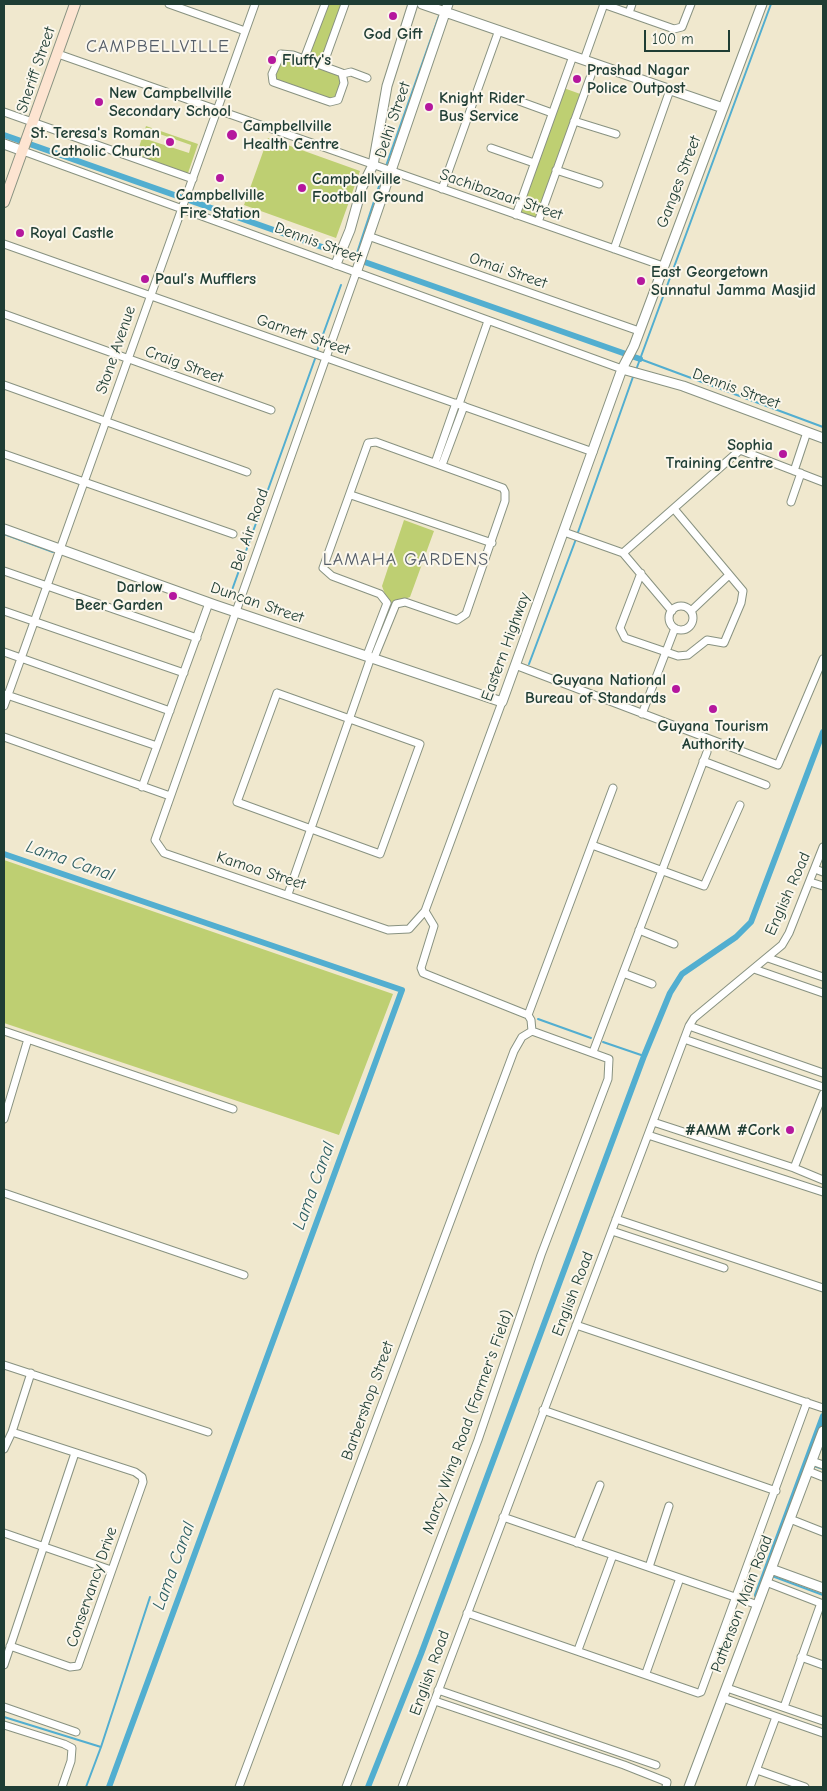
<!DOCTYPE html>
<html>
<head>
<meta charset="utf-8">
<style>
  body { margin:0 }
  #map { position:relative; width:827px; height:1791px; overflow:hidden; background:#f0e8ce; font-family:"Comic Neue",sans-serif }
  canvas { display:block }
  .frame { position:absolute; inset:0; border:5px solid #1f3d34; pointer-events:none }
  .scale { position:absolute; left:644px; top:30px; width:86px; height:22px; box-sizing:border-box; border:2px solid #1f3d34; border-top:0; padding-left:6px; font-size:15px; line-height:18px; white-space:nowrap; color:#1f3d34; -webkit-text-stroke:4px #fbf7ec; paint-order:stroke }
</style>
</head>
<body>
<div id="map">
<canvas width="827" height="1791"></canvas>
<div class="frame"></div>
<div class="scale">100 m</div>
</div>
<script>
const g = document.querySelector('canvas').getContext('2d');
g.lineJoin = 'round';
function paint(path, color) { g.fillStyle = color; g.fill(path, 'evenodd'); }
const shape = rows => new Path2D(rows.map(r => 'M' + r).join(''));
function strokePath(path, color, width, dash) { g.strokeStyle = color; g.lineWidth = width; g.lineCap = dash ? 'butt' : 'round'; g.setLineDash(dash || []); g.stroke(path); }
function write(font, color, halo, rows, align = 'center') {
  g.font = font + ' "Comic Neue",sans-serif'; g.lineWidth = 4; g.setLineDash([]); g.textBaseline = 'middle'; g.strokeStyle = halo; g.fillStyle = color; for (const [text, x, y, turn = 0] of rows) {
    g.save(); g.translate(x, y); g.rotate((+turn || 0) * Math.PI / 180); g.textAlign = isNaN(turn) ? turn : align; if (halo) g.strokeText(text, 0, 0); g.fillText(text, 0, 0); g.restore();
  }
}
const green = shape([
  [327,4,343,4,320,68,340,76,341,81,336,97,333,99,276,81,275,74,284,57,307,63],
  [561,87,583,95,538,222,516,215],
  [146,126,198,144,187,176,128,155,131,148,138,150],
  [151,131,191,145,189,153,149,140],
  [268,138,360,171,336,238,244,205],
  [404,520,434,531,410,597,394,603,373,656,366,653,387,600,382,586],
  [4,860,393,994,339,1135,4,1023]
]);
const stream = shape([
  [386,166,440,13],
  [355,259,384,171],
  [317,351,341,285],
  [640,359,823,427],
  [636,370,771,4],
  [4,534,53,552],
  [577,535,634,374],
  [232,590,316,356],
  [529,664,576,539],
  [538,1019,591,1038],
  [603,1042,644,1056],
  [814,1466,823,1469],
  [772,1576,823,1595],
  [4,1717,101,1747],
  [86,1787,101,1747,150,1597]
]);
const canal = shape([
  [4,135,640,359],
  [4,854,402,990,109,1787],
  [757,1595,823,1416],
  [368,1787,421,1654,644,1056,670,993,682,974,736,937,751,922,823,732]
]);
const minor = shape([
  [169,4,245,31],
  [603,4,674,29,682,27,691,4],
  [629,13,632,4],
  [58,54,663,266],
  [281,54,293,55,342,73,344,83,338,100,330,102,273,82,272,74,281,54],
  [304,59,325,4],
  [584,60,604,4],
  [323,65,345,4],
  [343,74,351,72,367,78],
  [508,97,552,113],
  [4,112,193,179],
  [574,121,616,134],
  [491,148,534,163],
  [23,151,622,369],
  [556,170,599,184],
  [442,189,499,30],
  [516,215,573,56],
  [538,222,595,64],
  [368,236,639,331],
  [4,244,593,452],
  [614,249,670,90],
  [356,273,155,840,164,853,388,930,409,929,425,911,502,702],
  [4,314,271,410],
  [4,385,247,472],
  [459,404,488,321],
  [4,454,233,534],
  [435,463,456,403],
  [442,465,464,406],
  [794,471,807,432],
  [351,495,492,543],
  [791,502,801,473],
  [564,532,623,553,740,450,823,482],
  [623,553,672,611],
  [4,571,197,638],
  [641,573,620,628,625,638,678,656,688,655,707,640,724,643,741,603,743,591,675,510],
  '669 618a12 12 0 1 1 24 0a12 12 0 1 1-24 0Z',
  [4,611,184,673],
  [691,611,729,575],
  [4,652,170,711],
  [367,655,387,603],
  [374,658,396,604,405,602,457,620,466,614,505,501,505,492,503,488,376,442,368,443,323,568,332,576,380,594,387,603],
  [515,665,778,765,823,659],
  [277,693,420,744,380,854,237,802,277,693],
  [4,694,157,746],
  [4,706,255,4],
  [642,714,675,628],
  [4,737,170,796],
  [703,761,766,785],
  [142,787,209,603],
  [592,845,704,886,740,805],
  [815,869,823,872],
  [810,882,823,886],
  [288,894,371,657],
  [425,911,434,926,421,968,423,973,528,1015,531,1020,532,1031],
  [639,930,674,944],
  [768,958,823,977],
  [754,969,823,993],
  [623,973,652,984],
  [528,1015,613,788],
  [689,1026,823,1073],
  [4,1031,233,1109],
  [684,1039,823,1087],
  [593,1052,707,752],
  [4,1119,28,1039],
  [653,1122,794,1168,823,1180],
  [648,1135,823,1192],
  [794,1168,823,1094],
  [4,1193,244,1275],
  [616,1219,823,1288],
  [612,1231,724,1268],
  [576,1325,823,1408],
  [4,1365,208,1432],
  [543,1410,776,1491],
  [4,1449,12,1432,31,1373],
  [812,1461,823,1465],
  [808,1471,823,1477],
  [503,1517,758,1605],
  [790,1519,823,1532],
  [4,1533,111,1570],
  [577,1543,600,1485],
  [649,1567,669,1506],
  [766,1582,823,1604],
  [467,1613,698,1693,701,1692,807,1402],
  [10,1646,70,1667,78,1666,143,1482,142,1477,135,1472,12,1432],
  [578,1650,613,1555],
  [801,1657,823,1665],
  [4,1665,75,1453],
  [646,1673,680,1578],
  [727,1688,823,1721],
  [438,1690,656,1765],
  [723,1698,823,1733],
  [435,1701,624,1765,667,1782,666,1787],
  [4,1707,76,1732],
  [784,1707,821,1603],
  [4,1725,64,1744,72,1748,71,1761,62,1787],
  [757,1770,805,1787],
  [239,1787,514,1051,522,1037,532,1031],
  [346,1787,478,1440,541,1255,608,1079,609,1059,532,1031],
  [402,1787,689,1026,694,1018,782,945,789,933,823,847],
  [750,1787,776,1717]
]);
const tertiary = shape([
  [422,4,723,108],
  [4,144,23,151],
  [336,264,350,230,362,187,373,165,387,86,413,4],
  [356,273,448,4],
  [622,369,683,386,823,438],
  [4,529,215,605,502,702,622,369,634,346,762,4],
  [771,1569,823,1588],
  [689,1787,823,1431]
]);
const secondary = shape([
  [4,202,75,4]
]);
const markers = [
  [393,16,5,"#b5179e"],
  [272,60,5,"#b5179e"],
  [577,79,5,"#b5179e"],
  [99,102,5,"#b5179e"],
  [429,107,5,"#b5179e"],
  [232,135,6,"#b5179e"],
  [170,142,5,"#b5179e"],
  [220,178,5,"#b5179e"],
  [302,188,5,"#b5179e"],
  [20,233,5,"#b5179e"],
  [145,279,5,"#b5179e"],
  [641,281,5,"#b5179e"],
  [783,454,5,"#b5179e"],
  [173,596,5,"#b5179e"],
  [676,689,5,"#b5179e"],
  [713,709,5,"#b5179e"],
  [790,1130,5,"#b5179e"]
];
const poiNames = [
  ["God Gift",393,34,"center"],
  ["Fluffy's",282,60],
  ["Prashad Nagar",587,70],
  ["Police Outpost",587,88],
  ["New Campbellville",109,93],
  ["Secondary School",109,111],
  ["Knight Rider",439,98],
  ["Bus Service",439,116],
  ["Campbellville",243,126],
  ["Health Centre",243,144],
  ["St. Teresa's Roman",160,133,"right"],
  ["Catholic Church",160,151,"right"],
  ["Campbellville",312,179],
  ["Football Ground",312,197],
  ["Campbellville",220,195,"center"],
  ["Fire Station",220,213,"center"],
  ["Royal Castle",30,233],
  ["East Georgetown",651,272],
  ["Sunnatul Jamma Masjid",651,290],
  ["Paul’s Mufflers",155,279],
  ["Sophia",773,445,"right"],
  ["Training Centre",773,463,"right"],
  ["Darlow",163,587,"right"],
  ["Beer Garden",163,605,"right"],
  ["Guyana National",666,680,"right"],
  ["Bureau of Standards",666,698,"right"],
  ["Guyana Tourism",713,726,"center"],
  ["Authority",713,744,"center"],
  ["#AMM #Cork",780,1130,"right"]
];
const streetNames = [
  ["Sheriff Street",36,70,-71],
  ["Delhi Street",393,120,-71],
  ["Ganges Street",679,182,-69],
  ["Sachibazaar Street",501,195,19],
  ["Dennis Street",318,243,20],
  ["Omai Street",508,271,19],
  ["Garnett Street",303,335,19],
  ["Stone Avenue",116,350,-71],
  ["Craig Street",184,365,20],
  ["Dennis Street",736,389,20],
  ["Bel Air Road",250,530,-71],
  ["Duncan Street",257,603,19],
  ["Eastern Highway",506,647,-70],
  ["Kamoa Street",261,871,18],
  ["English Road",788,894,-66],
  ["English Road",573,1294,-69],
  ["Barbershop Street",368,1401,-70],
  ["Marcy Wing Road (Farmer's Field)",468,1422,-70],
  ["Conservancy Drive",92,1587,-71],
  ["Pattenson Main Road",742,1604,-69],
  ["English Road",430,1673,-70]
];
const neighbourhoodNames = [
  ["CAMPBELLVILLE",158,47],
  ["LAMAHA GARDENS",406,560]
];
const waterNames = [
  ["Lama Canal",70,861,19],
  ["Lama Canal",314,1186,-70],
  ["Lama Canal",174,1566,-70]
];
paint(green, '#becf72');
strokePath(stream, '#52aed0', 2);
strokePath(canal, '#52aed0', 6);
strokePath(minor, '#889281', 9);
strokePath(tertiary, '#889281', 11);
strokePath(secondary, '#889281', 12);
strokePath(minor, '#fff', 7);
strokePath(tertiary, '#fff', 9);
strokePath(secondary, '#fde4d1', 10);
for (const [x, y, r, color] of markers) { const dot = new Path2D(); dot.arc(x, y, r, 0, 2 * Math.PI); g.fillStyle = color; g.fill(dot); strokePath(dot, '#fbf7ec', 2); }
write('bold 16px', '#1f3d34', '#fbf7ec', poiNames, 'left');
write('16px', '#1f3d34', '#fbf7ec', streetNames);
g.letterSpacing = '1px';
write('18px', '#555e69', '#fbf7ec', neighbourhoodNames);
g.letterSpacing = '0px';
write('italic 18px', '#2e5f63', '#fbf7ec', waterNames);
</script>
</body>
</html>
